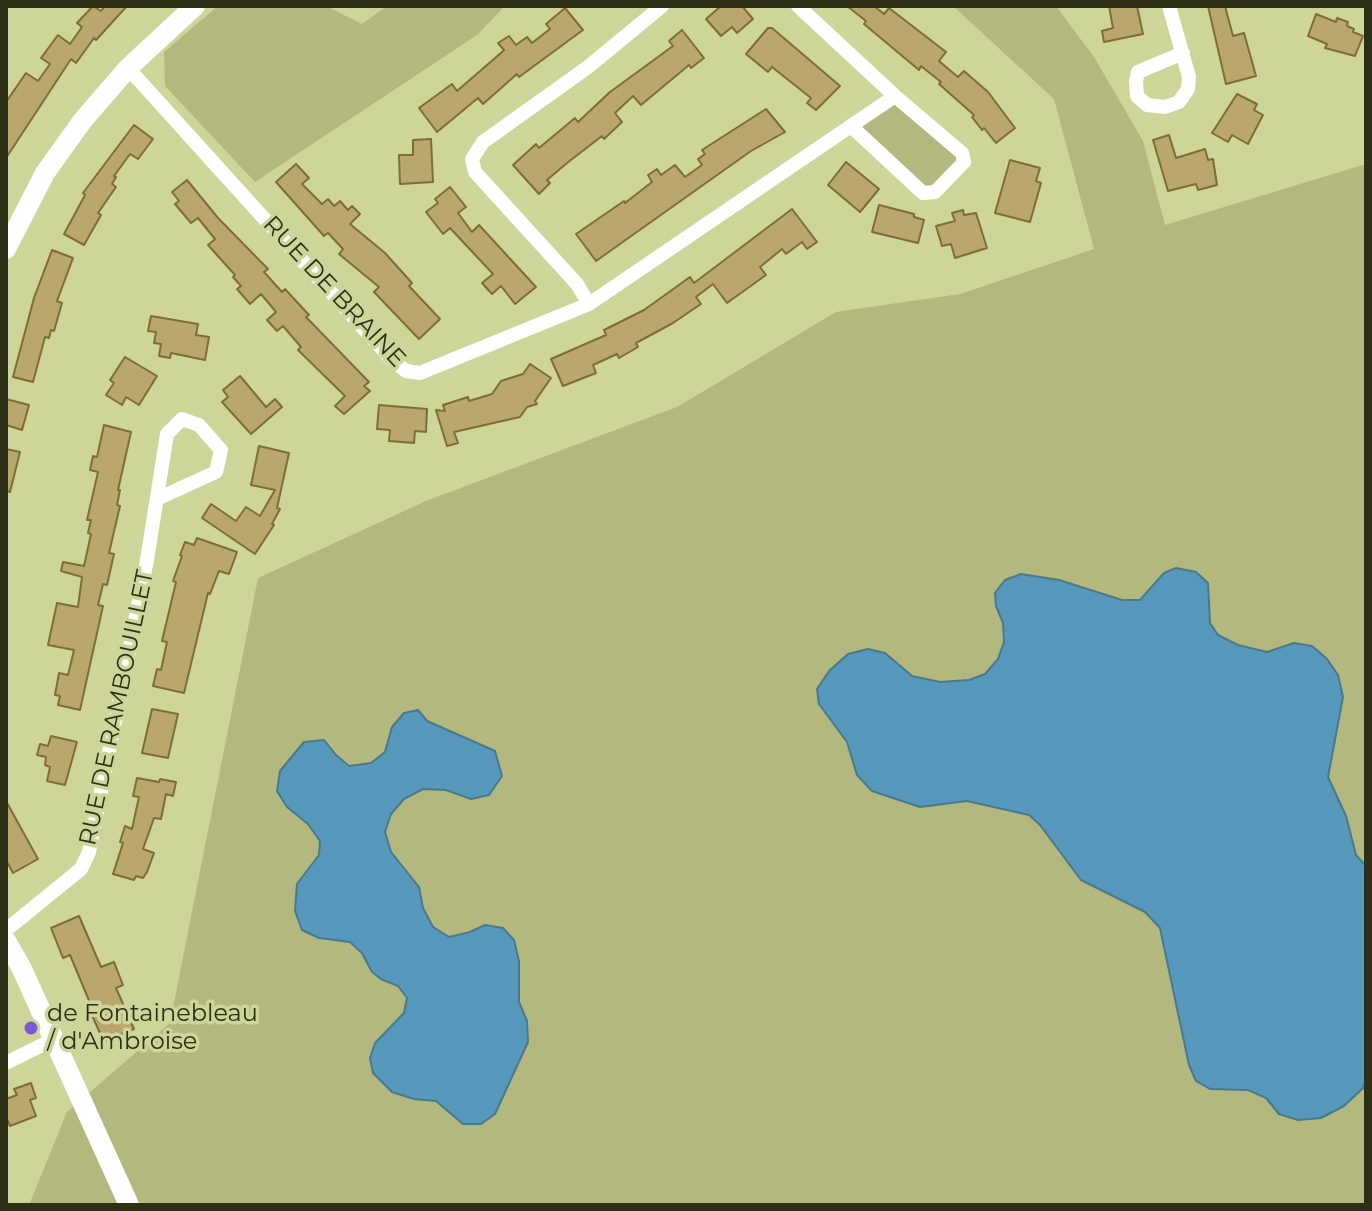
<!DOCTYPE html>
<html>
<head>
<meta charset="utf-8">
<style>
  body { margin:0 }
  #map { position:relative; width:1372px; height:1211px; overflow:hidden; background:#ced599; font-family:Montserrat,sans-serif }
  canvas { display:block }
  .frame { position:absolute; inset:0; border:8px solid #2d2f17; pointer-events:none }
</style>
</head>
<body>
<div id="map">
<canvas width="1372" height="1211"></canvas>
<div class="frame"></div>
</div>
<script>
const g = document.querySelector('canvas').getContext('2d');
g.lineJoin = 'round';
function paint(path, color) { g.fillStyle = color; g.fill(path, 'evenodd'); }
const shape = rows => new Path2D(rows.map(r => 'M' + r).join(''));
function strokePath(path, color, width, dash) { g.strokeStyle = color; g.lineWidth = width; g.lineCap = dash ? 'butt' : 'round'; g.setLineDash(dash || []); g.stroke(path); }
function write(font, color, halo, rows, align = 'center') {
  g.font = font + ' Montserrat,sans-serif'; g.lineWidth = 7; g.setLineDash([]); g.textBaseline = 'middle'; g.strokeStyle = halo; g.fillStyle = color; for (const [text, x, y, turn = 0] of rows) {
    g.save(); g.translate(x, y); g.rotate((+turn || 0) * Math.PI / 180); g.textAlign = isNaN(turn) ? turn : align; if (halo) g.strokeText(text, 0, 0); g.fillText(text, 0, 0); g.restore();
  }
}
const green = shape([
  [218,6,326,6,362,24,387,6,505,6,477,35,255,182,165,86,164,52],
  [953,6,1056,6,1094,57,1143,141,1165,225,1366,164,1366,1205,29,1205,67,1112,170,1023,258,578,426,501,677,407,836,312,960,294,1094,249,1054,99],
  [895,96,964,162,923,193,852,127]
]);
const water = shape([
  [1176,568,1196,572,1208,583,1210,623,1218,635,1238,645,1267,652,1294,643,1312,646,1327,659,1338,675,1343,697,1328,777,1346,816,1356,855,1366,866,1366,1081,1363,1088,1344,1106,1321,1118,1298,1120,1279,1114,1266,1098,1248,1090,1210,1089,1196,1081,1189,1065,1160,928,1145,912,1081,880,1040,825,1029,815,967,801,920,807,872,791,857,775,847,742,819,704,817,689,829,671,848,654,868,649,885,653,912,676,940,682,969,680,985,674,998,659,1004,642,1003,623,996,606,995,593,1005,580,1021,574,1059,580,1122,600,1140,600,1164,573,1176,568],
  [418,710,427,721,495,751,502,776,489,795,471,799,446,790,423,789,404,799,391,814,385,832,391,852,419,887,423,908,433,927,449,937,470,932,485,925,503,928,514,940,519,961,519,1002,527,1021,528,1042,495,1114,481,1124,463,1124,436,1101,414,1099,392,1092,373,1073,370,1058,375,1043,404,1013,407,998,398,986,381,979,372,972,362,953,350,942,319,938,302,930,295,911,297,884,319,855,320,841,308,824,287,807,277,791,280,771,304,742,324,740,336,755,349,766,371,763,385,752,392,727,404,713,418,710]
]);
const building = shape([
  [93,6,101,11,105,6,127,6,96,40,94,38,76,63,71,59,6,158,6,102,26,73,38,81,50,64,41,58,58,35,70,44,82,27,77,23,93,6],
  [721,6,742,6,753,19,737,33,732,27,721,36,706,19,721,6],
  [847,6,874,6,884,14,889,8,946,52,939,61,958,77,964,71,988,92,1015,128,996,143,984,128,982,130,972,117,974,115,939,84,941,82,921,66,919,70,864,24,866,21,847,6],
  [1109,6,1137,6,1143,34,1104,42,1102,31,1113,28,1109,6],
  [1208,6,1225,6,1233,36,1244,33,1256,76,1226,84,1208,6],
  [565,8,583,30,519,77,517,74,483,104,478,98,437,132,419,108,452,84,457,91,502,52,504,50,498,43,509,36,516,45,527,37,532,43,550,29,546,24,565,8],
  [1316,14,1336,22,1337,18,1348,22,1347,26,1354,29,1353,32,1363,36,1355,56,1325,48,1327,44,1308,36,1316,14],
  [768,28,772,28,840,86,816,110,807,103,811,98,772,67,768,72,746,54,768,28],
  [682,30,704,58,691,68,689,65,641,105,633,96,615,113,622,122,604,139,602,136,567,163,547,180,550,183,539,194,513,165,536,144,539,148,575,118,578,122,610,92,673,46,669,41,682,30],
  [1237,94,1257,104,1254,110,1263,115,1248,144,1232,135,1228,142,1212,133,1237,94],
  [766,109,785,132,751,151,596,261,576,234,624,201,625,203,652,182,648,175,657,169,661,175,675,165,685,177,702,165,698,159,705,154,702,150,766,109],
  [134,125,153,139,138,159,130,154,114,176,116,177,112,184,116,187,98,213,101,215,84,245,64,234,85,195,83,193,134,125],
  [1169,135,1176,158,1205,149,1208,160,1213,159,1217,185,1198,190,1196,184,1168,191,1153,140,1169,135],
  [431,139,433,182,400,184,399,155,413,155,413,140,431,139],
  [1010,160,1040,168,1036,181,1041,183,1030,222,995,213,1010,160],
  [846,162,879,189,860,212,828,185,846,162],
  [296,164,309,178,302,184,322,204,328,199,334,206,340,201,348,210,352,206,360,214,350,224,385,253,412,283,409,286,440,319,419,339,374,292,379,287,339,254,343,249,328,233,324,236,276,182,296,164],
  [187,180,218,218,268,269,264,272,282,292,285,289,309,315,306,317,369,382,364,386,370,391,344,414,335,406,345,396,298,350,301,347,283,326,277,331,267,320,276,312,261,294,250,304,237,289,241,286,233,277,235,275,208,245,215,239,198,218,191,223,175,204,179,201,172,192,187,180],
  [450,187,466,207,458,213,472,232,479,225,536,287,515,304,501,286,492,294,482,283,493,274,450,228,443,234,426,212,438,203,435,199,450,187],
  [879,205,914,214,914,217,924,220,918,243,872,232,879,205],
  [792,209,817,242,807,249,802,242,786,254,782,249,760,267,766,275,727,303,713,284,696,297,701,304,673,323,636,343,638,347,619,358,617,354,593,365,596,373,563,386,551,359,606,335,604,330,644,310,690,277,694,283,792,209],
  [963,210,964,215,976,213,987,248,955,258,951,244,942,246,936,226,955,221,952,213,963,210],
  [52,250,73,258,57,301,62,303,54,331,51,330,49,338,45,337,33,382,13,377,34,298,52,250],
  [151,316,198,324,196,335,209,337,205,360,171,353,170,358,159,356,161,344,154,343,156,332,148,331,151,316],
  [125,357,157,376,139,405,126,397,122,405,106,395,114,383,110,380,125,357],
  [530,364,551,378,535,401,537,404,527,407,520,417,454,432,458,443,447,446,436,410,445,411,443,405,468,397,469,401,492,394,501,381,523,374,530,364],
  [240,376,266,407,275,399,282,407,251,434,222,402,228,397,223,390,240,376],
  [6,399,29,405,22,430,6,425,6,399],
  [379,405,427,409,426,432,415,431,414,443,389,441,390,430,377,429,379,405],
  [104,425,131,432,118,490,120,490,117,505,120,506,109,553,114,554,107,585,103,584,98,605,103,606,80,710,58,705,60,696,55,695,59,673,68,675,74,650,48,645,57,603,78,607,82,577,61,571,63,562,84,566,91,534,88,533,91,520,87,520,98,472,90,470,93,456,97,457,104,425],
  [259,446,289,453,277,508,280,509,272,524,274,525,255,554,202,518,211,504,236,521,246,507,260,516,275,490,251,485,259,446],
  [6,449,20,452,10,492,6,491,6,449],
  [197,538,237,552,229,574,219,571,210,594,208,593,184,693,153,686,157,669,161,670,167,642,162,641,176,582,173,581,182,556,180,555,185,542,194,545,197,538],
  [152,709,178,714,168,758,142,753,152,709],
  [51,736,77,742,65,785,47,781,50,767,45,765,46,757,37,755,40,744,48,746,51,736],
  [137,778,159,782,160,779,176,782,173,796,166,794,161,819,154,818,143,849,154,853,147,872,143,878,136,876,134,880,113,874,123,843,120,842,125,826,132,829,139,797,133,796,137,778],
  [6,801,38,859,13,873,6,860,6,801],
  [79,916,101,967,114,962,123,985,116,988,134,1029,104,1042,90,1011,93,1010,70,955,63,958,51,928,79,916],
  [31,1083,36,1098,30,1100,36,1116,10,1126,6,1117,6,1099,17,1095,14,1089,31,1083]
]);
const street = shape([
  [1169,6,1189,77,1188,89,1179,102,1165,107,1147,105,1137,96,1136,81,1138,72,1183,53],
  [128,68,392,360,406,371,420,373,589,304,895,96,798,6],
  [852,127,923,193,935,192,964,162,962,153,895,96],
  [589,304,577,284,475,172,472,159,483,142,588,67,662,6],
  [6,930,81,869,89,852,147,560,167,434,182,419,199,425,221,450,216,472,157,499],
  [6,1063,54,1039]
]);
const secondary = shape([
  [6,249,45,173,83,120,128,68,195,6],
  [6,941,21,967,129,1205]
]);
const markers = [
  [31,1028,8,"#7c59d3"]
];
const streetNames = [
  ["RUE DE BRAINE",334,292,47],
  ["RUE DE RAMBOUILLET",117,708,-78]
];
const poiNames = [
  ["de Fontainebleau",47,1014],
  ["/ d'Ambroise",47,1042]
];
paint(green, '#b2b87e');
paint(water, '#5699bc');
strokePath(water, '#4a798a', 2);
paint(building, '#b9a76e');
strokePath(building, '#7e6d35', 2);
strokePath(street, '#fff', 14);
strokePath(secondary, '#fff', 20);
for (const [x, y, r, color] of markers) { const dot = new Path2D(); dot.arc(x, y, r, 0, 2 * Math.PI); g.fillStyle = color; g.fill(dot); strokePath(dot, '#ced599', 3); }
write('24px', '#2d2f17', '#ced599', streetNames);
write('24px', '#2d2f17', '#ced599', poiNames, 'left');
</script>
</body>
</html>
